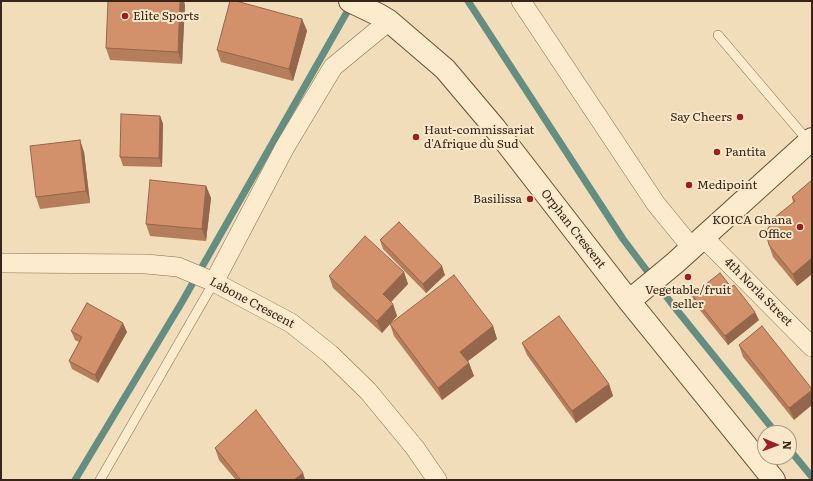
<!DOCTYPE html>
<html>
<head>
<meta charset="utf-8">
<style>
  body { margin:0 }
  #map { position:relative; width:813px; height:481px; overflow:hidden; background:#f1ddb9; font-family:Literata,serif }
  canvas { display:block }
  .frame { position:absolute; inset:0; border:2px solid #362519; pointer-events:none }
  .north { position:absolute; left:757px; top:425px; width:40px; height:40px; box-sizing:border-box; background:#f8e8c9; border:1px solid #aa9a83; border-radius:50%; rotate:92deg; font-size:11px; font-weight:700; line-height:16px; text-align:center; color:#362519 }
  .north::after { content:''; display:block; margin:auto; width:14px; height:18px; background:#9c1e25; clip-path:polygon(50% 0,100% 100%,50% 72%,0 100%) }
</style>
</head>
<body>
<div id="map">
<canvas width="813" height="481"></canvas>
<div class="frame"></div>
<div class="north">N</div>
</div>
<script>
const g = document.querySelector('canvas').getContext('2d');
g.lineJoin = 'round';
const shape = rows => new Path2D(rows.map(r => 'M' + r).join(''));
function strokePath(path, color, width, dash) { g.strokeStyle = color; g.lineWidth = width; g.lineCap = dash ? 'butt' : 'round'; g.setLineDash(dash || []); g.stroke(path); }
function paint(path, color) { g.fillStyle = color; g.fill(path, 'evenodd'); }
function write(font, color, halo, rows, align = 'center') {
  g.font = font + ' Literata,serif'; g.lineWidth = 4; g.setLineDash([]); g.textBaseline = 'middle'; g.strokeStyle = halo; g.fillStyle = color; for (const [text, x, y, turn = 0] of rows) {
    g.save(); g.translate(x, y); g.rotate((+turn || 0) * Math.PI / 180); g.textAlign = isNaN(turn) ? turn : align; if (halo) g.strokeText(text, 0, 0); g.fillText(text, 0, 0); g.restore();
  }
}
const stream = shape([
  [468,1,623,239,672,304,776,433],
  [789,449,812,477],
  [75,480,182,302,351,5]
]);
const lane = shape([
  [718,35,809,142],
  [100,480,214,282]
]);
const street = shape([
  [521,1,656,204,692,248],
  [703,237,812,347],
  [1,263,146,264,178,267,214,282,291,323,330,354,368,391,415,448,437,480],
  [214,282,285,147,333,67,389,21]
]);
const secondary = shape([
  [350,1,379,15,389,21,445,69,494,127,629,301,774,480],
  [629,301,675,263,812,139]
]);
const wall = shape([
  [185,5,182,64,110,60,106,48],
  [302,19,307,31,293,81,221,62,217,50],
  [160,116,163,124,162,167,123,166,120,157],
  [84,152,90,203,40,209,36,197],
  [812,180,812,274,797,286,773,257,769,245,793,202,792,197],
  [206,186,211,198,206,241,150,236,146,224],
  [380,240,445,275,426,293,383,249],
  [404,272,408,284,391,302,393,304,397,316,382,333,333,288,329,276],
  [692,295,759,320,728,345,695,304],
  [390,324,493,326,497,339,468,361,474,376,442,400,394,336],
  [762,326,794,420,743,357,739,345],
  [71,331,127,332,98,383,72,369,69,361,79,342,75,340],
  [522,343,609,384,613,396,576,423,527,355],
  [215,448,303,473,305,480,236,480,219,460]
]);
const shadedWall = shape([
  [180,1,184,1,185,5,182,64,178,52],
  [302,19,307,31,293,81,289,69],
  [160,116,163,124,162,167,159,158],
  [80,140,84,152,90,203,86,191],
  [206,186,211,198,206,241,202,229],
  [812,258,812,274,797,286,793,274],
  [442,266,445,275,426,293,423,284],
  [404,272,408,284,387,306,383,294],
  [393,304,397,316,382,333,377,321],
  [755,312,759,320,728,345,725,336],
  [123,323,127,332,98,383,95,375],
  [493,326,497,339,464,364,460,352],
  [469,363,474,376,442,400,438,388],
  [609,384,613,396,576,423,572,411],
  [812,390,812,405,794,420,789,408],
  [303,473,305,480,294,480]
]);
const building = shape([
  [108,1,180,1,178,52,106,48,108,1],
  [230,1,236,1,302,19,289,69,217,50,230,1],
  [121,114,160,116,159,158,120,157,121,114],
  [80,140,86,191,36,197,30,146,80,140],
  [150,180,206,186,202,229,146,224,150,180],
  [812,180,812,258,793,274,769,245,766,232,774,218,795,201,792,197,812,180],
  [399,222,442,266,423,284,380,240,399,222],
  [365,236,404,272,383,294,393,304,377,321,329,276,365,236],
  [720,273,731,287,734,285,755,312,725,336,692,295,720,273],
  [454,275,493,326,460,352,469,363,438,388,390,324,454,275],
  [87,303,123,323,95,375,69,361,82,337,71,331,87,303],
  [559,316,609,384,572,411,522,343,559,316],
  [762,326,812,389,812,390,789,408,739,345,762,326],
  [256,410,303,473,294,480,241,480,215,448,256,410]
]);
const markers = [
  [125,16,4,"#9c1e25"],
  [740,117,4,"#9c1e25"],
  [416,137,4,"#9c1e25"],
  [717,152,4,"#9c1e25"],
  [689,185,4,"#9c1e25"],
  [530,199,4,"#9c1e25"],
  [800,227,4,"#9c1e25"],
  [688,277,4,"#9c1e25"]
];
const poiNames = [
  ["Elite Sports",133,16],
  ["Say Cheers",732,117,"right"],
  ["Haut-commissariat",424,130],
  ["d'Afrique du Sud",424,144],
  ["Pantita",725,152],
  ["Medipoint",697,185],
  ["Basilissa",522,199,"right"],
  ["KOICA Ghana",792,220,"right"],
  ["Office",792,234,"right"],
  ["Vegetable/fruit",688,290,"center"],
  ["seller",688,304,"center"]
];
const streetNames = [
  ["Orphan Crescent",573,229,52],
  ["4th Norla Street",758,292,45],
  ["Labone Crescent",252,303,28]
];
strokePath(stream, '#658e82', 7);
strokePath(lane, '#886c52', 10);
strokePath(street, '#886c52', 20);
strokePath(secondary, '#6a4d36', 24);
strokePath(lane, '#fcebcc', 9);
strokePath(street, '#fcebcc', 19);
strokePath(secondary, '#fcebcc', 22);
paint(wall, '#b57d5c');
paint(shadedWall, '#94664b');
paint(building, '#d3916b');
strokePath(building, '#94664b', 1);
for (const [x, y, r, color] of markers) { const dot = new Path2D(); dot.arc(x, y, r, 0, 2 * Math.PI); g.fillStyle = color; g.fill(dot); strokePath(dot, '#f8e8c9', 1.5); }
write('12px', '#362519', '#f8e8c9', poiNames, 'left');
write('12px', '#362519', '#f8e8c9', streetNames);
</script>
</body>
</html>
